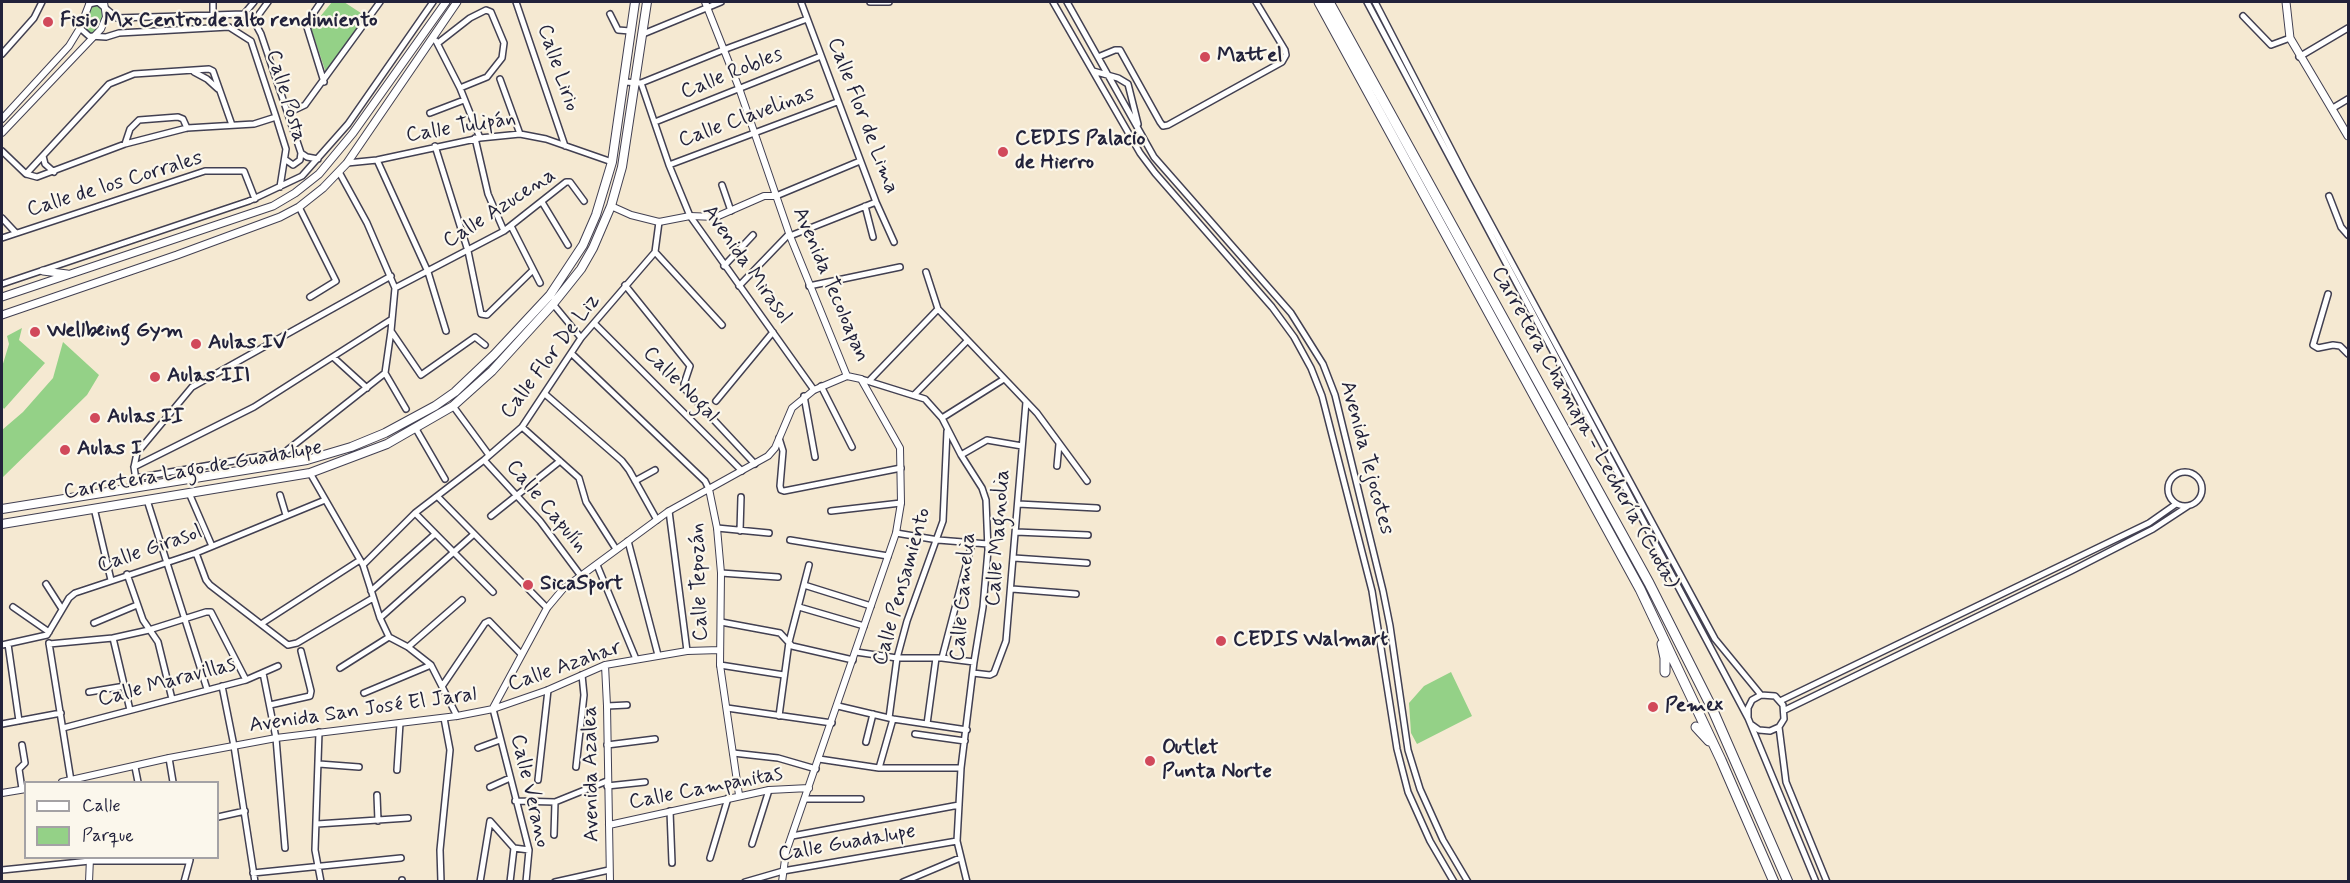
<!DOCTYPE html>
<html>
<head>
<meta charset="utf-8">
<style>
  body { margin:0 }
  #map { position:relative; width:2350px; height:883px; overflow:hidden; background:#f5e9d2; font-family:Mynerve,sans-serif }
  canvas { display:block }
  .frame { position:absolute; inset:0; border:3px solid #22223b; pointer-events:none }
  .legend { position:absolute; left:24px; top:781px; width:195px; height:78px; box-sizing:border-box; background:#fbf7ec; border:2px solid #a4a2a5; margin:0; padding:8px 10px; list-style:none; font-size:18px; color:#22223b }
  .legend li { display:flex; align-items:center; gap:12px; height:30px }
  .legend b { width:30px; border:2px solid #a4a2a5 }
</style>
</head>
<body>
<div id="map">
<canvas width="2350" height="883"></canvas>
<div class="frame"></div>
<ul class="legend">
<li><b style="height:8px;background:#fff"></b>Calle</li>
<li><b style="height:16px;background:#94d187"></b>Parque</li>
</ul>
</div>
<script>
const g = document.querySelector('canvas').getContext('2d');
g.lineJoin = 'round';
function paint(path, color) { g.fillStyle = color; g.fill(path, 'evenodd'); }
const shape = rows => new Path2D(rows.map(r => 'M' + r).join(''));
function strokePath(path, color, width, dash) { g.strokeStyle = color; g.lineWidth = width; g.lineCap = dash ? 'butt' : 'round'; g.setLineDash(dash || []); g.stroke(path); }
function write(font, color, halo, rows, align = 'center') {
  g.font = font + ' Mynerve,sans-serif'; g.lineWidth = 4.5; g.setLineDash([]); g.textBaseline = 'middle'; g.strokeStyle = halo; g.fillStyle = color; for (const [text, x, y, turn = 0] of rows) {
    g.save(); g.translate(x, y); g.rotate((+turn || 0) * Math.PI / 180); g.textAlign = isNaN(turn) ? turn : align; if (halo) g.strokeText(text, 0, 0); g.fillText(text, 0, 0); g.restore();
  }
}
const green = shape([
  [332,2,344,2,367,17,326,73,311,28],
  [96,4,103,8,103,31,93,42,85,37,80,31,89,6],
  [22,328,19,340,45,363,4,409,2,406,2,367,9,344,7,336],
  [63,342,99,375,87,395,2,478,2,430,23,412,53,378],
  [1451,672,1472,716,1417,744,1411,733,1409,703,1424,686]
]);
const minor = shape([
  [213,2,213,16],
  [321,2,306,24,324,82],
  [516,2,565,146],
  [801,2,876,202,894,242],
  [870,2,889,2],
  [1053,2,1140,153,1155,173,1272,307,1294,337,1311,368,1322,396,1372,591,1397,749,1408,792,1430,841,1454,882],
  [1067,2,1154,157,1291,313,1323,364,1335,395,1383,591,1390,626,1408,750,1420,789,1443,840,1468,882],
  [1367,2,1748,718,1816,882],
  [1375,2,1466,178,1715,639,1761,695],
  [89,4,98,2,117,18,244,14,254,21,261,34,301,153,307,157,318,159],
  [244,14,254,2],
  [610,14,618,30,630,31],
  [2243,16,2271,45,2290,38],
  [254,21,268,2],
  [229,27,251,41,276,117,286,149,280,187],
  [80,28,89,36,106,37,119,33,229,27],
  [643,34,721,2],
  [436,41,460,88,480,138],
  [438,43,470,18,486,10,491,12,504,43,502,58,487,77,460,88],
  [2,54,34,18,42,2],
  [1098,57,1115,50,1120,50,1160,122,1163,126,1168,125,1282,62,1286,55,1285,50,1256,2],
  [2299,57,2348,28],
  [1093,71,1118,78,1128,84,1138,124],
  [194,72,207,79,218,89],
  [500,79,520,134],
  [624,82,641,83,723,50,807,19],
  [641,83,669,165,690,216,814,390],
  [2333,108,2348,99],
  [288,113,305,105,380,2],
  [430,113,464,100],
  [655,122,821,56],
  [475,138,488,194,504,231],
  [125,144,130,129,139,120,178,117,183,119,187,128],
  [435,146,468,251,481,314,487,315,533,270],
  [2,151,26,174,37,177,125,144,187,128,254,124,276,117],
  [43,156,45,164,54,172],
  [286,160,293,165,300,160,301,153],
  [377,160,428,272,446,331],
  [347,163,377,160,480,138,520,134,546,139,612,162],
  [669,165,837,102],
  [26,174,109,84,134,74,209,69,213,71,232,125],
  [722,185,731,211],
  [776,196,860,161],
  [2329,196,2341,227,2348,235],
  [542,202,568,245],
  [865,206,873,237],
  [299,207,336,281,310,297],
  [2,218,16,233],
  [511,226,540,283],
  [790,236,876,202],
  [2,238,205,171,244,171,255,199],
  [655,252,722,325],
  [724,266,753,235],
  [926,272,938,309,1037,413,1087,481],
  [2,284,249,201,302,176,348,124,433,2],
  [625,285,690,366,684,384,685,389,755,464],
  [739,286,789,234],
  [809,286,900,267],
  [395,288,504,231,566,182,570,182,584,201],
  [2328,294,2313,345,2318,348,2333,345,2340,346,2348,354],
  [553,304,581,338],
  [594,323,742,471],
  [391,331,421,375,475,337,485,345],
  [571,353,705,481,709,489],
  [333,357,367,388],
  [385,373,406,409],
  [861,379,925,399,942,418,961,455,982,488,986,500,988,550,983,607,974,662,961,768,957,841,967,882],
  [869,381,938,309],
  [821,386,852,447],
  [545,394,622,461,629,470,657,520],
  [914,395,967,341],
  [804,396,815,457],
  [716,401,773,332],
  [453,406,489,455],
  [942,418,1004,379],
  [522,427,579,478,586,502,616,549],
  [416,429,445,479],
  [779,438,783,451,780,486,781,490,784,491,901,468],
  [961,455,987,440,1022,446],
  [484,460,540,521,581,576],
  [1057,466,1059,444],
  [134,467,254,407,392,319],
  '2168 489a17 17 0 1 1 34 0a17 17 0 1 1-34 0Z',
  [310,473,363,565,380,618,389,637,408,647,431,665,457,716],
  [136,478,285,452,385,373,391,331,395,288,367,223,339,172],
  [635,481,655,470],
  [137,486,134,467,137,453,192,387,391,276],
  [189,493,212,546],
  [280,495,286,515],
  [438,497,547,608],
  [147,500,207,689],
  [1018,504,1097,508],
  [94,508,111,580],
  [669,511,687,651],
  [831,511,901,503],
  [415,513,493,592],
  [491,516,560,461],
  [717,528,769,533],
  [740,531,741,497],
  [1016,532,1088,535],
  [896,533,938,540,988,544],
  [790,540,888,556],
  [628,541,658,655],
  [196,553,206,580,210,585,288,645,297,643,373,598],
  [1014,558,1087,563],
  [363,565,415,513,484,460,522,427,581,338,655,252,659,222],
  [597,565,636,659],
  [721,573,778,577],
  [127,574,143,620,158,642,172,699],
  [46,584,62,609],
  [804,585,871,606],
  [1012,589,1076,594],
  [371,591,435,534],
  [13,607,49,632],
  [799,607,864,626],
  [380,618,474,534],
  [721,622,780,633,792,646,853,660],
  [94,623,137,605],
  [261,624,360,560],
  [113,638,130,710],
  [49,643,71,781],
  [8,644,19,721],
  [49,644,113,638,149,630,206,612,211,612,246,680],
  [2,645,47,635,69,598,75,593,196,553,325,500],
  [408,647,462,600],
  [856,652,897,658,942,658,974,662],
  [942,658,972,543],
  [720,665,784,675],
  [340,668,389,637],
  [263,673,276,738,285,848],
  [973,673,990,675,994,673,1006,641,1026,402],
  [443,685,485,623,489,621,521,654],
  [222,686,234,746,255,882],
  [89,692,125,686],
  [364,693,431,665],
  [1780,701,2149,523,2176,504],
  [270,705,310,696,311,691,301,651],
  [607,706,627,705],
  [838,706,893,719,967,730],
  [727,708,832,723],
  [493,709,529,850,526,882],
  [1785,710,2071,571,2153,529,2188,506],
  [779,716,789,642,809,565],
  [1748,717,1748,708,1752,700,1761,695,1775,696,1783,705,1784,719,1779,727,1770,731,1759,730,1752,725],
  [889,718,897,658,907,621,943,521,947,431],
  [2,724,61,713],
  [927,724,936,658],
  [1779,727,1786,782,1827,882],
  [63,728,246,680,278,666],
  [319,732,315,850,321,882],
  [915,734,965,741],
  [866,742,873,714],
  [22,745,25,763,19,769,22,789],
  [607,745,655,739],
  [478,748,500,740],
  [733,753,778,758,816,769],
  [169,758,173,782],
  [819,759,879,768,961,768],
  [319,764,359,767],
  [135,767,138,782],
  [576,767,584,695,582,675],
  [879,768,893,719],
  [397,770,400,723],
  [538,780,548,690],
  [607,786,645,782],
  [490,787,510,778],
  [377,795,378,821],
  [805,799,861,799],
  [515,801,555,802,607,781],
  [670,811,672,863],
  [218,817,245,811],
  [317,824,408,818],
  [554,835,555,802],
  [792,836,959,805],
  [752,844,769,790],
  [710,858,728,798],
  [2,870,90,861,189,861],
  [253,873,401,858],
  [402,880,402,882],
  [184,882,190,860],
  [441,882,440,850,450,750,444,718],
  [480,882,490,821,514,848,529,850],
  [510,882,514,848],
  [555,882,609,870],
  [745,882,783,871,957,841],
  [903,882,960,858]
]);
const tertiary = shape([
  [705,2,739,88,790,236,847,376],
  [2,119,69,46,80,28,90,2],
  [2,133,101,29,106,17,104,2],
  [611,206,631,215,659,222,690,216,716,217,764,196,776,196],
  [709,489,717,528,721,573,720,665,739,795],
  [605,665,607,706,610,882],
  [493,708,547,608,563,589,669,511,768,456,775,448,792,408,814,390,847,376],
  [62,782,169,758,276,738,457,716,493,709,548,690,605,665,687,651,720,650],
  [2,793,26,789],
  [609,825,769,790,809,788],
  [89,882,90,858],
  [782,882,786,852,896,533,901,503,900,448,861,379,847,376]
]);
const secondary = shape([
  [2286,2,2290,38,2348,136],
  [43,271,67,274],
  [2,297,273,206,295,193,319,174,353,133,446,2],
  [2,315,177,255,280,217,299,207,323,188,347,163,457,2]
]);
const primary = shape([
  [2,509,307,460,351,447,385,433,435,406,455,392,494,355,550,295,583,245,596,215,612,162,635,2],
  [2,524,310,473,387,444,453,406,492,371,553,304,581,269,593,248,611,206,622,167,647,2]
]);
const motorway = shape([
  [1319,2,1640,589,1721,760,1774,882],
  [1329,2,1649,583,1711,706,1788,882],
  [1662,644,1665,658,1665,672],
  [1696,727,1709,741]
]);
const markers = [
  [48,22,6,"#d1495b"],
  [1205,57,6,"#d1495b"],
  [1003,152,6,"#d1495b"],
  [35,332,6,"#d1495b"],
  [196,344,6,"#d1495b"],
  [155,377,6,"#d1495b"],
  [95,418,6,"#d1495b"],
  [65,450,6,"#d1495b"],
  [528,585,6,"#d1495b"],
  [1221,641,6,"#d1495b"],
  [1653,707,6,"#d1495b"],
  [1150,761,6,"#d1495b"]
];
const poiNames = [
  ["Fisio Mx Centro de alto rendimiento",60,22],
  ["Mattel",1217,57],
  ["CEDIS Palacio",1015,140],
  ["de Hierro",1015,164],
  ["Wellbeing Gym",47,332],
  ["Aulas IV",208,344],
  ["Aulas III",167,377],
  ["Aulas II",107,418],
  ["Aulas I",77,450],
  ["SicaSport",540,585],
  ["CEDIS Walmart",1233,641],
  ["Pemex",1665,707],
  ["Outlet",1162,749],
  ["Punta Norte",1162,773]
];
const streetNames = [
  ["Calle Lirio",557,68,71],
  ["Calle Robles",732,74,-22],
  ["Calle Posta",285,96,73],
  ["Calle Flor de Lima",862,116,69],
  ["Calle Clavelinas",747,118,-20],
  ["Calle Tulipán",461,128,-9],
  ["Calle de los Corrales",115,185,-17],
  ["Calle Azucena",500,209,-33],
  ["Avenida Mirasol",746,265,55],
  ["Avenida Tecoloapan",830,285,67],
  ["Calle Flor De Liz",551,357,-53],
  ["Calle Nogal",680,385,45],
  ["Carretera Chamapa - Lechería (Cuota)",1584,428,61],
  ["Avenida Tejocotes",1366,458,75],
  ["Carretera Lago de Guadalupe",193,471,-10],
  ["Calle Capulín",546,507,50],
  ["Calle Magnolia",999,538,-86],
  ["Calle Girasol",150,550,-19],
  ["Calle Tepozán",700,582,-92],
  ["Calle Pensamiento",903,587,-74],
  ["Calle Camelia",964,597,-85],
  ["Calle Azahar",565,667,-19],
  ["Calle Maravillas",167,683,-15],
  ["Avenida San José El Jaral",363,711,-8],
  ["Avenida Azalea",592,774,-91],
  ["Calle Campanitas",706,789,-11],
  ["Calle Verano",529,791,77],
  ["Calle Guadalupe",847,844,-10]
];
paint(green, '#94d187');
strokePath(minor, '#424052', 8);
strokePath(tertiary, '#424052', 8);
strokePath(secondary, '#424052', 9);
strokePath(primary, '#424052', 10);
strokePath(motorway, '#424052', 11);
strokePath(minor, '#fff', 5);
strokePath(tertiary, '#fff', 6);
strokePath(secondary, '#fff', 7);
strokePath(primary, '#fff', 8);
strokePath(motorway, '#fff', 9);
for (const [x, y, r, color] of markers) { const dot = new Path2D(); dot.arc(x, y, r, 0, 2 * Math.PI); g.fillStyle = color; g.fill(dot); strokePath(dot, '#fbf7ec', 2); }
write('bold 21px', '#22223b', '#fbf7ec', poiNames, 'left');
write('21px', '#22223b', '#fbf7ec', streetNames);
</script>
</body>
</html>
